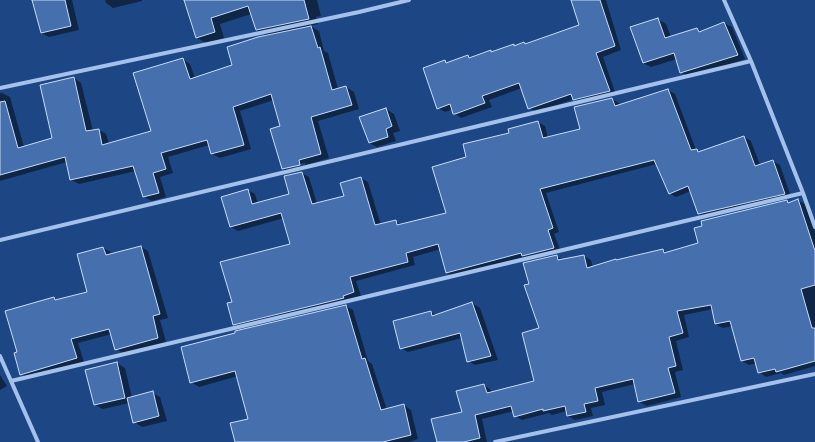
<!DOCTYPE html>
<html>
<head>
<meta charset="utf-8">
<style>
  body { margin:0 }
  canvas { display:block; background:#1c4784 }
</style>
</head>
<body>
<canvas width="815" height="442"></canvas>
<script>
const g = document.querySelector('canvas').getContext('2d');
g.lineJoin = 'round';
function paint(path, color) { g.fillStyle = color; g.fill(path, 'evenodd'); }
const shape = rows => new Path2D(rows.map(r => 'M' + r).join(''));
function strokePath(path, color, width, dash) { g.strokeStyle = color; g.lineWidth = width; g.lineCap = dash ? 'butt' : 'round'; g.setLineDash(dash || []); g.stroke(path); }
const shadow = shape([
  [33,0,72,0,79,30,49,37,41,33],
  [105,0,142,0,142,1,113,8,106,3],
  [185,0,317,0,321,16,316,17,318,24,310,26,319,31,324,51,328,53,338,89,346,87,354,92,359,109,318,121,329,158,306,165,307,169,290,173,283,169,281,127,274,100,240,111,251,149,220,158,212,154,209,145,168,157,173,173,160,177,166,197,152,201,144,197,136,171,79,184,71,180,67,162,0,181,0,93,2,93,10,97,24,147,53,139,74,78,81,83,93,131,99,130,106,134,109,144,152,131,183,59,190,64,195,78,233,66,267,36,256,30,251,14,220,24,224,38,206,43,197,38],
  [305,163,305,165,287,169,287,167],
  [572,0,606,0,621,50,603,57,616,95,581,103,574,99,536,112,529,108,522,88,489,100,492,107,461,118,454,113,453,109,445,112,438,108,445,62,447,63,468,56,471,58,513,45,516,46,524,43,527,45,580,26],
  [658,19,666,24,671,37,697,29,702,32,724,23,732,27,745,59,689,77,681,72,677,59,651,67,643,63],
  [668,90,675,94,696,150,701,152,744,137,751,141,760,165,773,161,780,165,791,197,706,218,699,214,691,191,676,197,669,193,657,164,546,193,559,232,554,234,561,252,454,277,447,273,441,249,413,257,415,265,356,281,361,296,241,328,234,324,233,303,291,245,284,218,238,231,231,227,248,190,255,194,258,204,290,195,302,173,309,177,317,204,345,196,361,178,368,182,381,225,395,221,402,225,447,213,467,157,510,133,538,122,545,126,548,138,581,129,612,99,619,103,620,105],
  [386,109,394,114,400,131,393,133,396,141,377,147,369,143],
  [798,200,806,205,815,232,815,366,784,375,781,373,766,377,759,372,757,363,749,365,742,361,733,326,723,328,715,324,713,309,684,315,689,337,676,341,683,370,675,372,681,397,647,406,639,402,635,384,602,392,605,405,591,408,593,416,575,420,568,416,567,411,552,415,549,413,522,420,515,416,514,411,482,419,487,442,438,442,484,385,491,390,492,393,536,381,540,329,530,284,556,256,564,260,584,256,591,260,593,268,616,260,618,261,663,250,668,253,700,244,787,201,790,203],
  [141,247,148,251,168,318,160,320,166,342,123,353,116,349,112,334,78,343,84,362,28,378,21,374,19,352,54,298,59,301,88,293,103,248,111,252,111,254],
  [472,303,480,308,498,360,475,365,468,361,462,338,408,352,401,348,431,312,437,315],
  [346,306,353,310,368,361,372,364,387,410,404,405,411,410,418,439,409,442,236,442,250,419,238,376,199,387,191,382],
  [117,363,125,368,132,398,153,393,160,397,167,421,142,427,134,422,129,403,103,409,95,405],
  [0,375,7,386,0,390]
]);
const building = shape([
  [32,0,65,0,71,26,41,33,32,0],
  [184,0,304,0,309,19,256,30,248,6,211,18,215,32,196,38,184,0],
  [571,0,600,0,615,46,596,53,610,91,573,100,571,94,528,109,519,83,482,96,485,103,455,114,453,114,450,104,437,109,423,68,445,60,446,63,468,55,469,58,491,50,491,52,514,44,514,46,524,42,525,44,579,25,571,0],
  [658,18,665,38,697,28,699,32,724,22,738,55,680,73,674,53,643,63,630,27,658,18],
  [311,26,318,48,320,47,332,90,346,86,352,105,311,117,321,154,299,160,300,165,282,169,270,129,280,126,271,94,233,107,244,145,211,154,207,140,161,153,166,169,153,173,159,193,143,197,133,166,70,180,65,157,0,175,0,102,5,101,18,148,52,138,40,85,74,77,86,131,99,129,102,145,151,131,133,73,183,58,190,79,232,65,227,47,258,37,311,26],
  [668,89,691,150,697,149,698,152,744,136,755,166,773,160,785,194,698,214,688,186,669,194,654,160,540,189,553,228,548,230,554,248,522,256,521,253,446,273,438,244,406,253,408,262,350,277,354,292,343,296,344,298,233,325,227,303,232,302,220,262,290,244,281,213,230,227,221,197,248,189,252,204,289,194,284,176,302,172,312,204,344,196,340,183,361,177,375,225,396,220,397,225,446,213,432,167,466,157,463,144,509,133,508,129,538,121,543,138,580,129,574,107,612,98,615,106,668,89],
  [386,108,392,126,386,129,388,137,369,143,359,117,386,108],
  [798,199,815,251,815,285,801,289,812,328,815,328,815,361,776,372,775,369,758,373,754,358,741,361,730,321,715,324,711,305,677,311,683,333,669,337,676,366,668,368,675,393,638,402,633,379,595,388,598,401,584,404,586,412,567,416,565,406,543,411,543,409,514,417,511,406,475,415,480,438,464,442,437,442,431,419,462,412,456,391,484,384,487,393,534,381,522,333,539,328,524,285,529,284,523,263,557,255,558,260,584,255,587,268,616,259,616,260,663,249,664,253,698,243,694,228,702,226,701,221,787,200,788,203,798,199],
  [141,246,160,314,153,316,158,338,115,350,109,329,71,339,77,358,20,375,14,353,17,352,5,311,54,297,55,300,87,292,77,254,103,247,106,255,141,246],
  [472,302,491,356,467,362,460,333,400,349,393,321,431,311,432,316,472,302],
  [346,305,362,359,365,358,381,410,404,404,411,435,383,442,235,442,230,423,248,419,235,371,190,383,181,347,235,333,235,331,346,305],
  [117,362,125,398,94,405,85,370,117,362],
  [153,391,159,416,133,423,127,398,153,391]
]);
const street = shape([
  [724,0,751,61,803,193,815,227],
  [0,88,359,12,409,0],
  [0,240,751,61],
  [0,356,38,442],
  [11,381,803,193],
  [495,442,815,374]
]);
paint(shadow, '#0007');
paint(building, '#4570ad');
strokePath(building, '#c8dcf8', 1);
strokePath(street, '#a3c1eb', 4);
</script>
</body>
</html>
